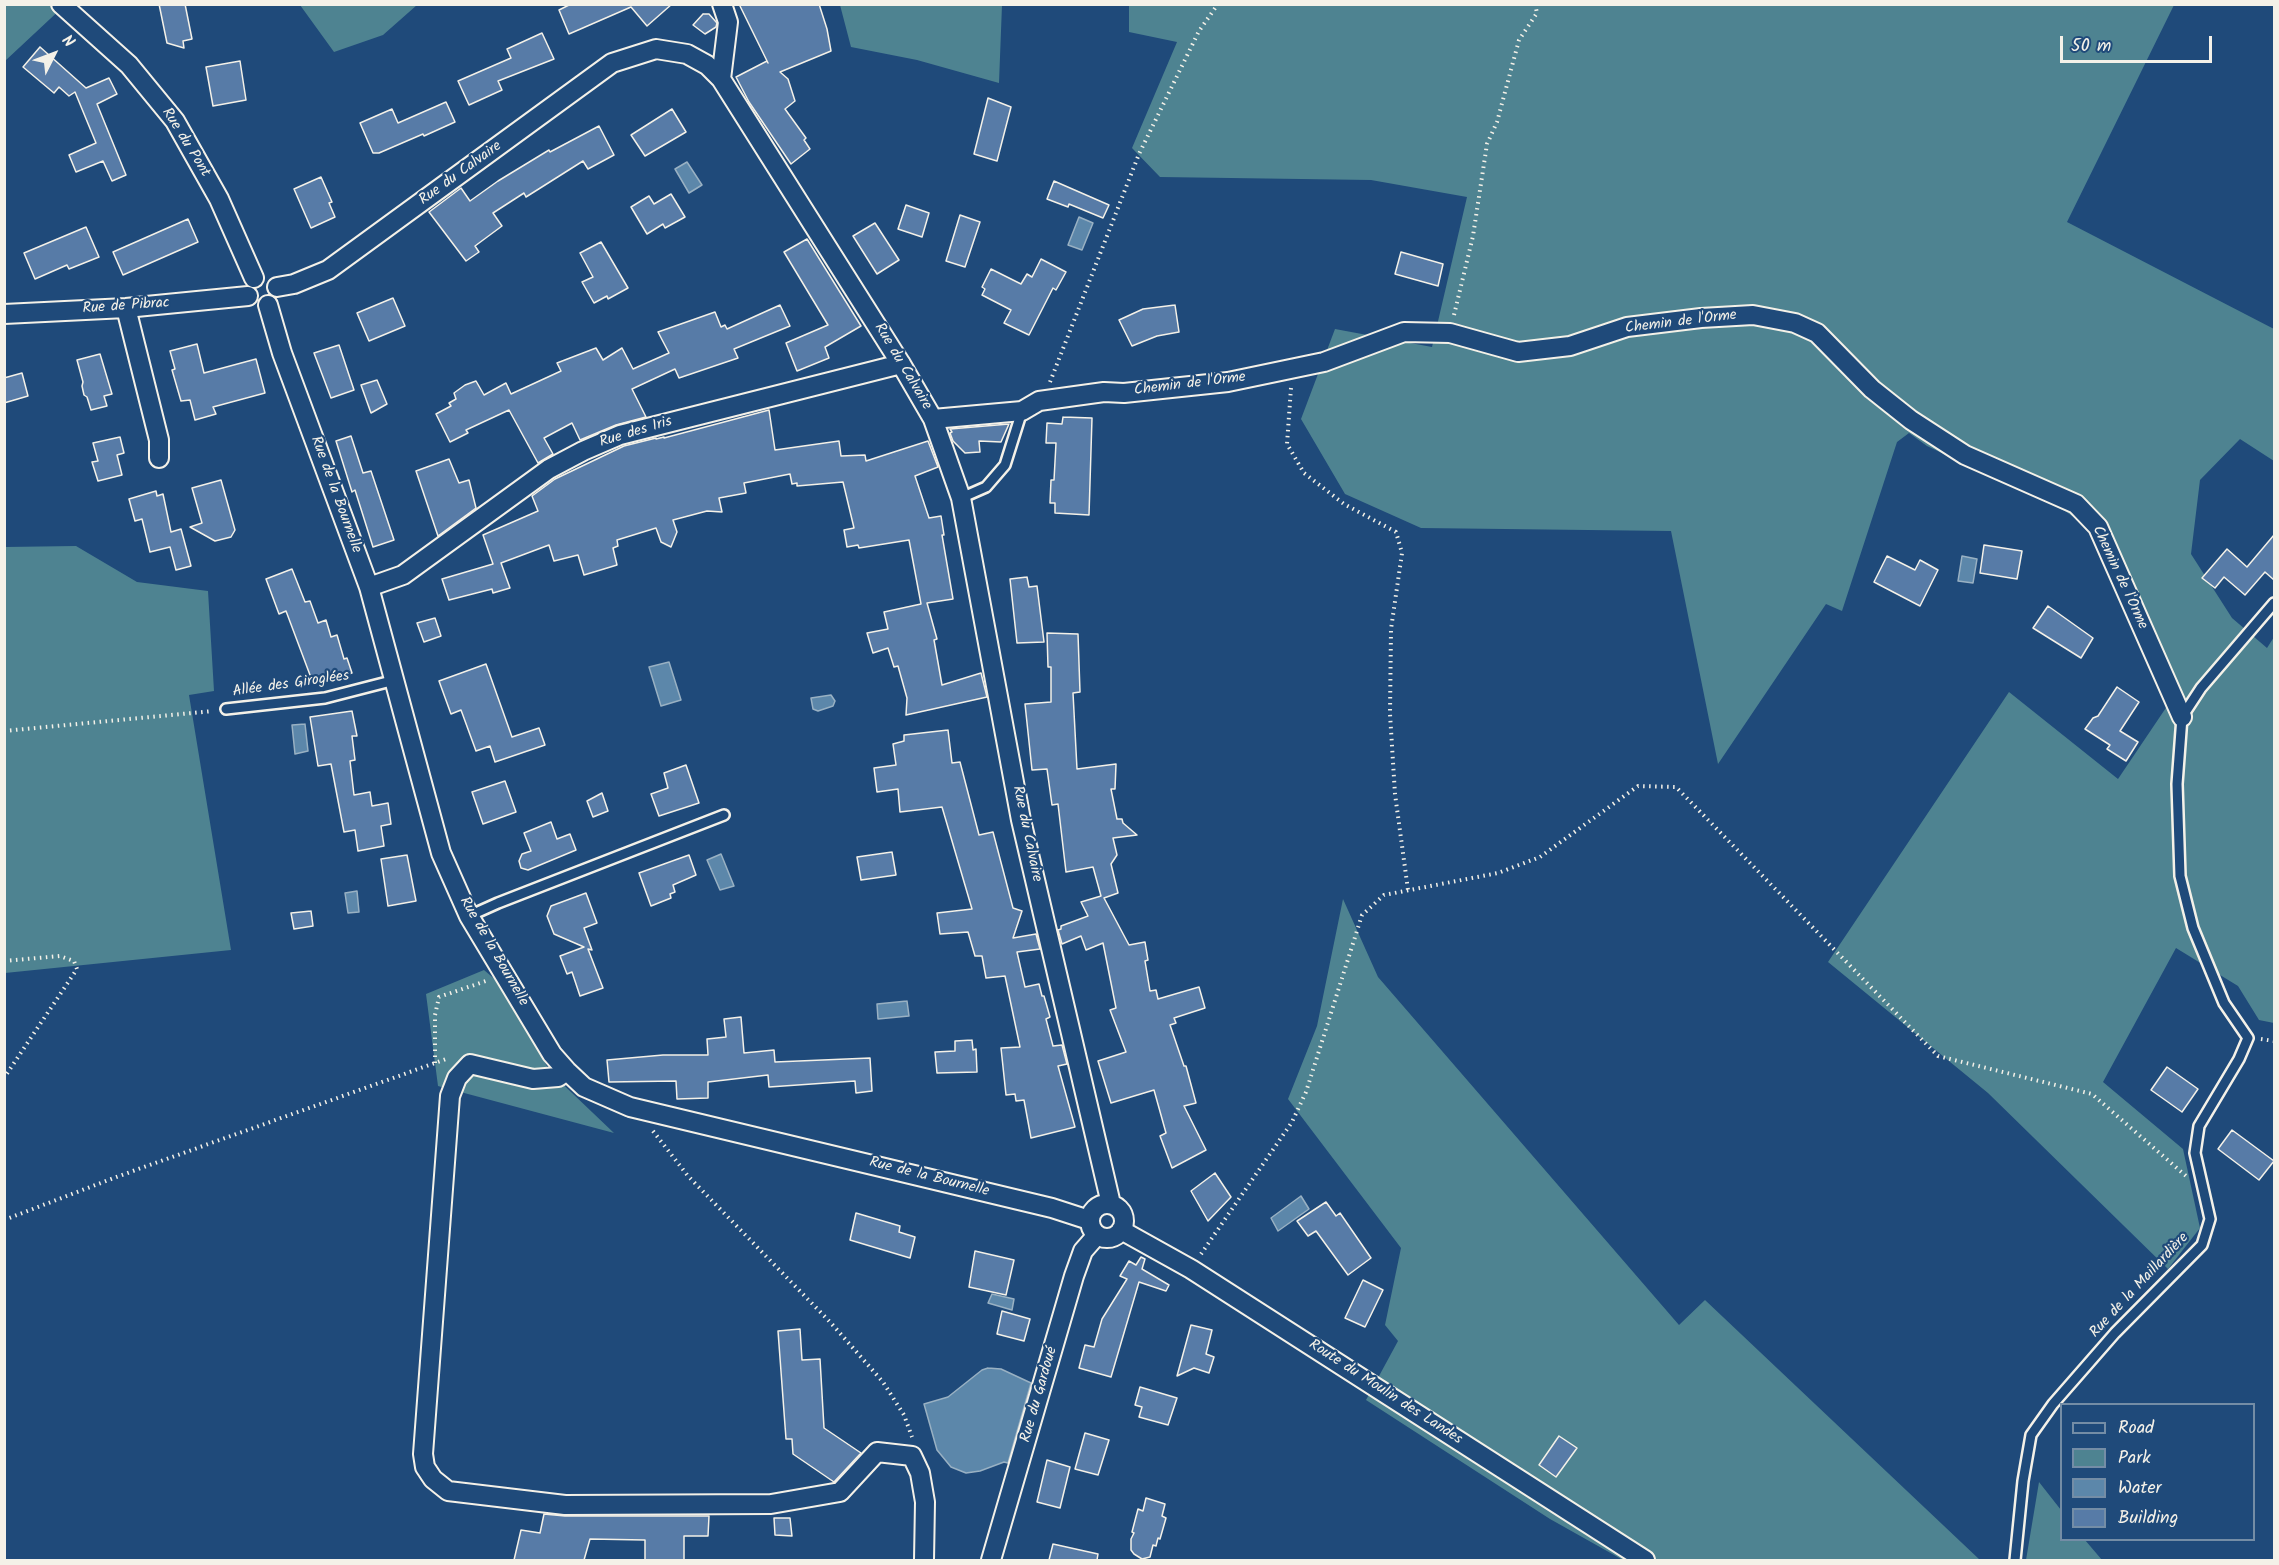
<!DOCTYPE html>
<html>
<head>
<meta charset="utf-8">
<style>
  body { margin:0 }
  #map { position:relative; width:2279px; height:1565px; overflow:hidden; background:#1f4a7a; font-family:Kalam,sans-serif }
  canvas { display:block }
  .frame { position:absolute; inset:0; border:6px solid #f4f1e8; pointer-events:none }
  .legend { position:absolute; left:2060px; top:1403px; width:195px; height:138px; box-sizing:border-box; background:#1f4a7a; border:2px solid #748da6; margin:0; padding:8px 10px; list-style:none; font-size:18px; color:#f4f1e8 }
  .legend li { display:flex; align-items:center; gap:12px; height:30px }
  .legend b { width:30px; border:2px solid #748da6 }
  .north { position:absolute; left:24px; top:24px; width:60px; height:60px; -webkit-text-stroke:4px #1f4a7a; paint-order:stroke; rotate:48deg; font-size:16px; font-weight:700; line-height:24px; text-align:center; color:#f4f1e8 }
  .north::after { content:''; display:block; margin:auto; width:21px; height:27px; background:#f4f1e8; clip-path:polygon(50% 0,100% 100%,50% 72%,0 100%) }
  .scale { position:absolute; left:2060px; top:36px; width:152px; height:27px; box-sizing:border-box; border:3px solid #f4f1e8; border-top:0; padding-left:8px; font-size:18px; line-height:21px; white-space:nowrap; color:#f4f1e8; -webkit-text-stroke:4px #1f4a7a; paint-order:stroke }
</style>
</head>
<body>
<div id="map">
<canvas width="2279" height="1565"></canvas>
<div class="frame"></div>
<ul class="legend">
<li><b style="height:8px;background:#1f4a7a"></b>Road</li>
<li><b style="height:16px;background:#4e8391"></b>Park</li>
<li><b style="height:16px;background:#5c87aa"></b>Water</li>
<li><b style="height:16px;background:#577ba7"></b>Building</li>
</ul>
<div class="north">N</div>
<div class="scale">50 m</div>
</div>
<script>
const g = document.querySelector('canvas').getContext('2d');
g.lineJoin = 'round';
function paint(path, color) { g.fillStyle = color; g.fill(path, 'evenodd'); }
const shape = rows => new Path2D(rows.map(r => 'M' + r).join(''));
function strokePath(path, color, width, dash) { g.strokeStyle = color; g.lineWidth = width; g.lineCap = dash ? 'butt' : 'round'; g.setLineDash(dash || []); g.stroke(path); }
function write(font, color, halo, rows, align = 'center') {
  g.font = font + ' Kalam,sans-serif'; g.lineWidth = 4.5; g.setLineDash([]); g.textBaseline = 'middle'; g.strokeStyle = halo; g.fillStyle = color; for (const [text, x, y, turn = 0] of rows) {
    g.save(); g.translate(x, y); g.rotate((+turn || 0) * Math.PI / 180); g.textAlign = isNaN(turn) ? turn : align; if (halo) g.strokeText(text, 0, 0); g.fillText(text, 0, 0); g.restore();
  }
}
const green = shape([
  [1129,4,2174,5,2067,222,2274,329,2274,461,2240,439,2200,480,2191,554,2232,618,2267,648,2274,637,2274,1023,2259,1020,2238,986,2176,948,2103,1082,2183,1149,2200,1228,2168,1269,1988,1093,1828,962,2009,692,2118,779,2180,687,2120,570,2088,527,2065,511,1927,446,1909,433,1897,442,1842,611,1826,604,1718,764,1671,531,1421,528,1345,494,1301,419,1335,329,1432,347,1467,197,1371,180,1160,177,1132,148,1177,42,1129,32],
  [5,5,65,5,5,61],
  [300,5,417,5,383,35,334,52],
  [840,5,1002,5,999,83,917,60,851,47],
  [76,546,137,582,208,591,214,691,189,695,231,950,5,973,5,547],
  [1343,899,1378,977,1679,1325,1705,1300,1980,1560,1623,1560,1550,1519,1366,1400,1398,1341,1385,1325,1401,1248,1288,1099,1317,1026],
  [484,970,504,987,550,1072,614,1133,438,1086,426,994],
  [2039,1482,2061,1510,2062,1540,2085,1540,2102,1560,2026,1560]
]);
const water = shape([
  [687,162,702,185,689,193,675,169,687,162],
  [1079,217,1093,223,1082,250,1068,245,1079,217],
  [1962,556,1977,559,1973,583,1958,581,1962,556],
  [669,662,681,700,661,706,649,667,669,662],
  [831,695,835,701,833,706,818,711,813,709,811,698,831,695],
  [305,724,308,751,295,754,292,725,305,724],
  [721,854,734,886,720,890,707,860,721,854],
  [357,891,359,912,348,913,345,893,357,891],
  [907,1001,909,1016,878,1019,877,1004,907,1001],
  [1301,1196,1309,1209,1278,1231,1271,1218,1301,1196],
  [992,1294,1014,1299,1012,1310,988,1303,992,1294],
  [988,1368,1001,1369,1031,1383,1008,1463,1004,1462,980,1471,966,1473,951,1467,937,1450,924,1404,948,1397,982,1370,988,1368]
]);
const building = shape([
  [159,4,185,4,192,39,183,41,184,48,167,43,159,4],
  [571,4,672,4,647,26,631,7,569,34,559,10,571,4],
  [739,4,819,4,827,29,831,51,780,72,788,79,795,101,785,109,806,138,804,140,810,149,791,164,749,102,736,77,767,61,768,63,739,4],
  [703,14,709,14,717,23,716,27,705,34,693,25,703,14],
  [542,33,554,59,498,81,502,90,469,105,458,81,511,58,507,49,542,33],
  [40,47,86,88,109,78,117,94,97,104,126,175,112,181,103,161,76,172,69,155,96,143,75,92,69,96,59,87,54,93,23,67,40,47],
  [240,61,246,100,213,106,206,67,240,61],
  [988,98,1011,107,997,161,974,154,988,98],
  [446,102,455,122,424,136,423,134,379,153,373,153,360,123,392,109,398,123,446,102],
  [672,109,686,132,645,156,631,135,672,109],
  [599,126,614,155,588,169,583,161,526,197,524,193,493,213,502,226,475,246,479,252,466,261,429,212,461,188,470,201,498,181,549,150,550,152,599,126],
  [321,177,332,202,329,203,335,217,311,228,294,189,321,177],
  [1054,181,1109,205,1103,218,1069,204,1068,207,1047,199,1054,181],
  [671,194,685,217,665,228,663,224,647,234,631,207,649,196,654,204,671,194],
  [906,205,929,213,922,237,898,229,906,205],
  [960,215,980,222,965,267,946,261,960,215],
  [188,219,198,242,123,275,113,252,188,219],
  [875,223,899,260,877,274,853,236,875,223],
  [86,227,99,257,69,269,67,265,35,279,24,253,86,227],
  [807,239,861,326,825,347,829,358,797,371,786,343,828,325,784,252,807,239],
  [601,242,628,288,608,299,607,296,594,303,582,282,593,277,580,253,601,242],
  [1401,252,1443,264,1438,286,1395,274,1401,252],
  [1041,259,1066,272,1056,290,1053,288,1029,335,1004,323,1011,310,982,295,985,289,982,287,991,269,1021,284,1027,274,1032,277,1041,259],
  [393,298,405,326,369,341,357,313,393,298],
  [780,305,790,326,734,349,738,358,679,378,675,369,632,389,646,417,616,425,580,440,572,423,544,438,553,454,538,463,509,410,466,430,468,433,450,442,436,414,451,406,449,403,456,399,454,393,465,385,476,381,484,395,506,383,511,394,561,371,557,363,596,348,603,360,622,348,633,369,669,353,658,332,715,312,721,327,725,325,727,329,780,305],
  [1175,305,1179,332,1157,336,1132,346,1119,320,1143,309,1175,305],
  [197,344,204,373,256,359,265,393,213,407,216,414,195,420,190,400,181,401,172,370,175,369,170,351,197,344],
  [339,345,354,390,331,398,314,353,339,345],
  [100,354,112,394,104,396,107,406,91,410,87,397,84,395,82,386,83,382,77,360,100,354],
  [22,373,28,396,4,403,4,378,22,373],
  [377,380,387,404,371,413,361,385,377,380],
  [769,410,775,450,839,441,841,456,865,455,866,461,928,441,938,467,915,476,929,518,941,516,944,535,942,535,953,599,927,603,937,639,934,640,942,685,981,673,987,697,906,715,907,698,898,666,894,667,888,648,873,653,867,633,888,629,884,612,921,604,909,540,859,548,858,545,847,547,844,530,854,528,843,482,797,486,797,483,792,484,790,474,744,483,746,493,719,498,722,512,707,511,673,520,677,532,671,547,661,542,656,528,617,540,618,546,613,548,617,565,584,575,578,555,554,561,549,545,501,563,510,588,493,593,492,589,449,600,442,579,493,564,483,535,538,511,532,496,555,479,624,446,656,438,656,439,664,437,664,438,769,410],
  [1063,417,1092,418,1089,515,1055,513,1055,503,1050,503,1051,480,1054,480,1056,443,1046,443,1047,423,1062,424,1063,417],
  [1009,424,1001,442,979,441,980,452,965,453,953,441,950,433,952,432,950,429,1009,424],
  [351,436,363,473,371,471,394,540,373,547,355,490,352,492,336,441,351,436],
  [120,437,124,453,117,455,122,475,98,481,92,462,98,461,93,443,120,437],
  [449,459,459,483,469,480,476,508,438,536,416,471,449,459],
  [221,480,235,530,231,537,215,541,190,527,202,523,192,488,221,480],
  [156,491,157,496,163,494,171,532,181,529,191,566,176,570,170,547,150,552,142,519,135,521,129,499,156,491],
  [2274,535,2274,580,2265,572,2245,595,2224,577,2215,588,2202,578,2227,549,2247,567,2274,535],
  [1984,545,2022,551,2017,579,1980,573,1984,545],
  [1887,556,1915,570,1920,560,1938,570,1920,606,1874,582,1887,556],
  [292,569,305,602,310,601,318,623,326,620,331,637,337,635,344,659,347,658,352,673,313,683,286,611,279,614,266,579,292,569],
  [1027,577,1029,587,1037,586,1044,642,1017,643,1010,579,1027,577],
  [2048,606,2093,638,2081,658,2033,628,2048,606],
  [435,618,441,636,424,642,417,623,435,618],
  [1047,633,1078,634,1080,692,1073,693,1077,769,1116,764,1115,789,1111,789,1117,819,1122,819,1123,823,1137,835,1113,838,1117,855,1111,864,1118,893,1104,898,1129,945,1145,942,1148,960,1145,961,1150,991,1156,990,1158,999,1199,987,1205,1008,1174,1018,1176,1023,1170,1025,1184,1066,1186,1066,1196,1103,1184,1106,1206,1150,1172,1168,1160,1136,1166,1133,1154,1090,1111,1103,1098,1061,1126,1052,1110,1010,1116,1008,1103,943,1086,950,1081,936,1062,944,1058,930,1061,929,1061,926,1088,916,1081,902,1101,896,1093,867,1066,872,1058,804,1052,805,1047,769,1032,770,1025,704,1051,702,1051,667,1048,667,1047,633],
  [486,664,512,737,539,728,545,745,495,762,490,746,476,751,461,710,451,714,439,681,486,664],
  [2117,687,2139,702,2120,731,2138,742,2126,761,2107,749,2110,745,2085,729,2093,718,2098,716,2117,687],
  [352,711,357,736,352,736,355,760,350,761,354,795,370,792,372,806,388,803,391,824,381,826,384,846,358,851,355,830,344,832,331,764,318,766,310,717,352,711],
  [948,730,952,763,960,762,979,835,993,832,1013,908,1022,911,1013,938,1036,934,1040,949,1017,952,1025,987,1039,984,1042,996,1044,996,1050,1017,1046,1019,1053,1046,1062,1045,1067,1064,1058,1066,1075,1127,1031,1138,1024,1100,1016,1101,1015,1094,1006,1095,1001,1048,1020,1047,1005,976,986,978,982,956,975,956,968,932,940,934,937,913,972,909,942,807,900,812,898,789,877,792,874,768,896,765,893,744,904,741,904,735,948,730],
  [686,765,699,803,659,816,651,794,668,788,664,773,686,765],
  [505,781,516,812,483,824,472,792,505,781],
  [602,793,608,811,593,817,587,801,602,793],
  [551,822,557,839,570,834,576,850,528,870,521,868,519,861,522,854,531,851,524,833,551,822],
  [892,852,896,875,861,880,857,857,892,852],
  [407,855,416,901,388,906,381,859,407,855],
  [689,855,696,875,673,885,675,892,670,894,671,898,651,906,639,873,689,855],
  [586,893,597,923,584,928,592,950,588,949,603,988,580,996,572,972,567,974,560,956,584,947,554,934,547,916,551,906,586,893],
  [311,911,313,926,294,929,291,913,311,911],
  [741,1017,744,1053,774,1050,775,1062,870,1058,872,1091,856,1093,855,1081,769,1087,768,1075,708,1082,708,1098,677,1099,676,1081,609,1082,607,1060,663,1055,708,1055,707,1039,726,1037,724,1019,741,1017],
  [972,1040,973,1050,976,1049,977,1072,937,1073,935,1052,955,1051,955,1041,972,1040],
  [2167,1067,2198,1089,2182,1112,2151,1090,2167,1067],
  [2232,1130,2274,1161,2259,1180,2218,1149,2232,1130],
  [1215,1173,1231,1197,1208,1221,1191,1191,1215,1173],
  [1326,1202,1336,1216,1340,1213,1371,1258,1348,1275,1316,1231,1308,1236,1297,1221,1326,1202],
  [856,1213,900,1226,899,1232,915,1237,910,1258,850,1240,856,1213],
  [975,1251,1014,1260,1006,1295,969,1287,975,1251],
  [1141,1257,1145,1259,1142,1269,1169,1285,1166,1291,1139,1282,1111,1377,1079,1368,1085,1345,1094,1347,1102,1319,1127,1279,1120,1276,1129,1261,1136,1265,1141,1257],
  [1363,1280,1383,1290,1365,1327,1345,1318,1363,1280],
  [1002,1311,1030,1319,1024,1341,997,1334,1002,1311],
  [1191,1325,1212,1330,1206,1354,1214,1357,1209,1373,1194,1368,1177,1376,1191,1325],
  [800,1329,802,1360,820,1359,824,1428,861,1453,834,1482,793,1454,792,1439,786,1439,778,1331,800,1329],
  [1140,1387,1177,1398,1168,1425,1139,1417,1142,1407,1135,1405,1140,1387],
  [1085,1433,1109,1440,1098,1475,1075,1469,1085,1433],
  [1559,1436,1577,1448,1556,1477,1539,1465,1559,1436],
  [1047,1460,1070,1467,1060,1508,1037,1502,1047,1460],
  [1146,1498,1165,1504,1162,1516,1166,1518,1160,1539,1158,1538,1156,1546,1153,1545,1150,1557,1142,1559,1134,1554,1131,1550,1131,1539,1134,1533,1132,1532,1138,1509,1143,1511,1146,1498],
  [544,1514,565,1516,709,1516,708,1536,684,1536,684,1560,645,1560,645,1540,590,1539,584,1560,514,1560,521,1530,540,1533,544,1514],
  [774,1518,790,1518,792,1536,775,1535,774,1518],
  [1053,1544,1098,1554,1097,1560,1049,1560,1053,1544]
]);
const path = shape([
  [1454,315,1473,236,1487,144,1497,122,1519,40,1537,13,1535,4],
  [1050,382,1139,154,1199,31,1218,4],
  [1291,388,1287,444,1304,473,1344,504,1396,532,1402,553,1391,629,1390,714,1395,794,1408,890],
  [4,731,213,711],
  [4,961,60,956,74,961,77,969,4,1078],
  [2261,1039,2274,1041],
  [435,1063,435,1015,439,997,486,981],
  [653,1131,688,1176,831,1323,883,1382,904,1415,912,1437],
  [4,1220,119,1176,449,1058],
  [1201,1254,1292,1122,1306,1092,1362,915,1384,895,1498,873,1540,857,1638,786,1676,787,1938,1056,2092,1094,2186,1176]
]);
const lane = shape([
  [961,498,986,487,1005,465,1022,411],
  [226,709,325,698,395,680],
  [469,916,498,903,724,815],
  [2015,1560,2023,1481,2031,1435,2053,1404,2115,1333,2202,1245,2210,1219,2195,1153,2199,1126,2239,1059,2248,1038,2224,1003,2193,928,2180,876,2177,784,2182,717,2201,688,2274,603]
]);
const street = shape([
  [61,4,129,65,175,121,219,199,254,278],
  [721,79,728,22,722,4],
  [277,287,294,284,328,270,612,63,656,49,687,54,707,65,721,79,901,364,933,419,961,498,1021,820,1111,1204],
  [268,305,282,353,369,587,441,853,469,916,552,1054,567,1071,584,1087,630,1107,1052,1208,1089,1220],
  [126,308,159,440,159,458],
  [4,314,126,308,248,296],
  [933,419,1022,411,1039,401,1104,392,1124,393,1228,382,1324,362,1404,332,1450,333,1518,352,1570,346,1627,327,1701,318,1753,315,1795,323,1817,333,1872,389,1911,420,1965,455,2076,504,2098,527,2182,717],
  [369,587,403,575,549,469,583,451,620,435,901,364],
  [567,1071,558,1077,533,1079,470,1064,457,1078,450,1096,423,1454,425,1467,433,1479,448,1491,565,1505,771,1504,840,1492,877,1452,912,1456,920,1473,925,1502,924,1560],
  '1090 1221a17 17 0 1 1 34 0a17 17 0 1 1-34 0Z',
  [1121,1230,1191,1269,1645,1560],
  [991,1560,1074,1276,1083,1251,1097,1235]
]);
const streetNames = [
  ["Rue du Pont",185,143,58],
  ["Rue du Calvaire",461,174,-36],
  ["Rue de Pibrac",126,307,-4],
  ["Chemin de l'Orme",1681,323,-7],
  ["Rue du Calvaire",902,367,59],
  ["Chemin de l'Orme",1190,385,-7],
  ["Rue des Iris",636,433,-17],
  ["Rue de la Bournelle",335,495,70],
  ["Chemin de l'Orme",2119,578,65],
  ["Allée des Giroglées",291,685,-8],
  ["Rue du Calvaire",1026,834,78],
  ["Rue de la Bournelle",493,952,60],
  ["Rue de la Bournelle",929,1178,14],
  ["Rue de la Maillardière",2140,1286,-47],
  ["Route du Moulin des Landes",1385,1393,33],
  ["Rue du Gardoué",1040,1395,-74]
];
paint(green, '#4e8391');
paint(water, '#5c87aa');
strokePath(water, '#99b1c3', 1.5);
paint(building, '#577ba7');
strokePath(building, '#f4f1e8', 1.5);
strokePath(lane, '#f4f1e8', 14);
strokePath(street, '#f4f1e8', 22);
strokePath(path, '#f4f1e8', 4, [1.5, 4.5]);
strokePath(lane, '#1f4a7a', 9);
strokePath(street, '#1f4a7a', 18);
write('15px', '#f4f1e8', '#1f4a7a', streetNames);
</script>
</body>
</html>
